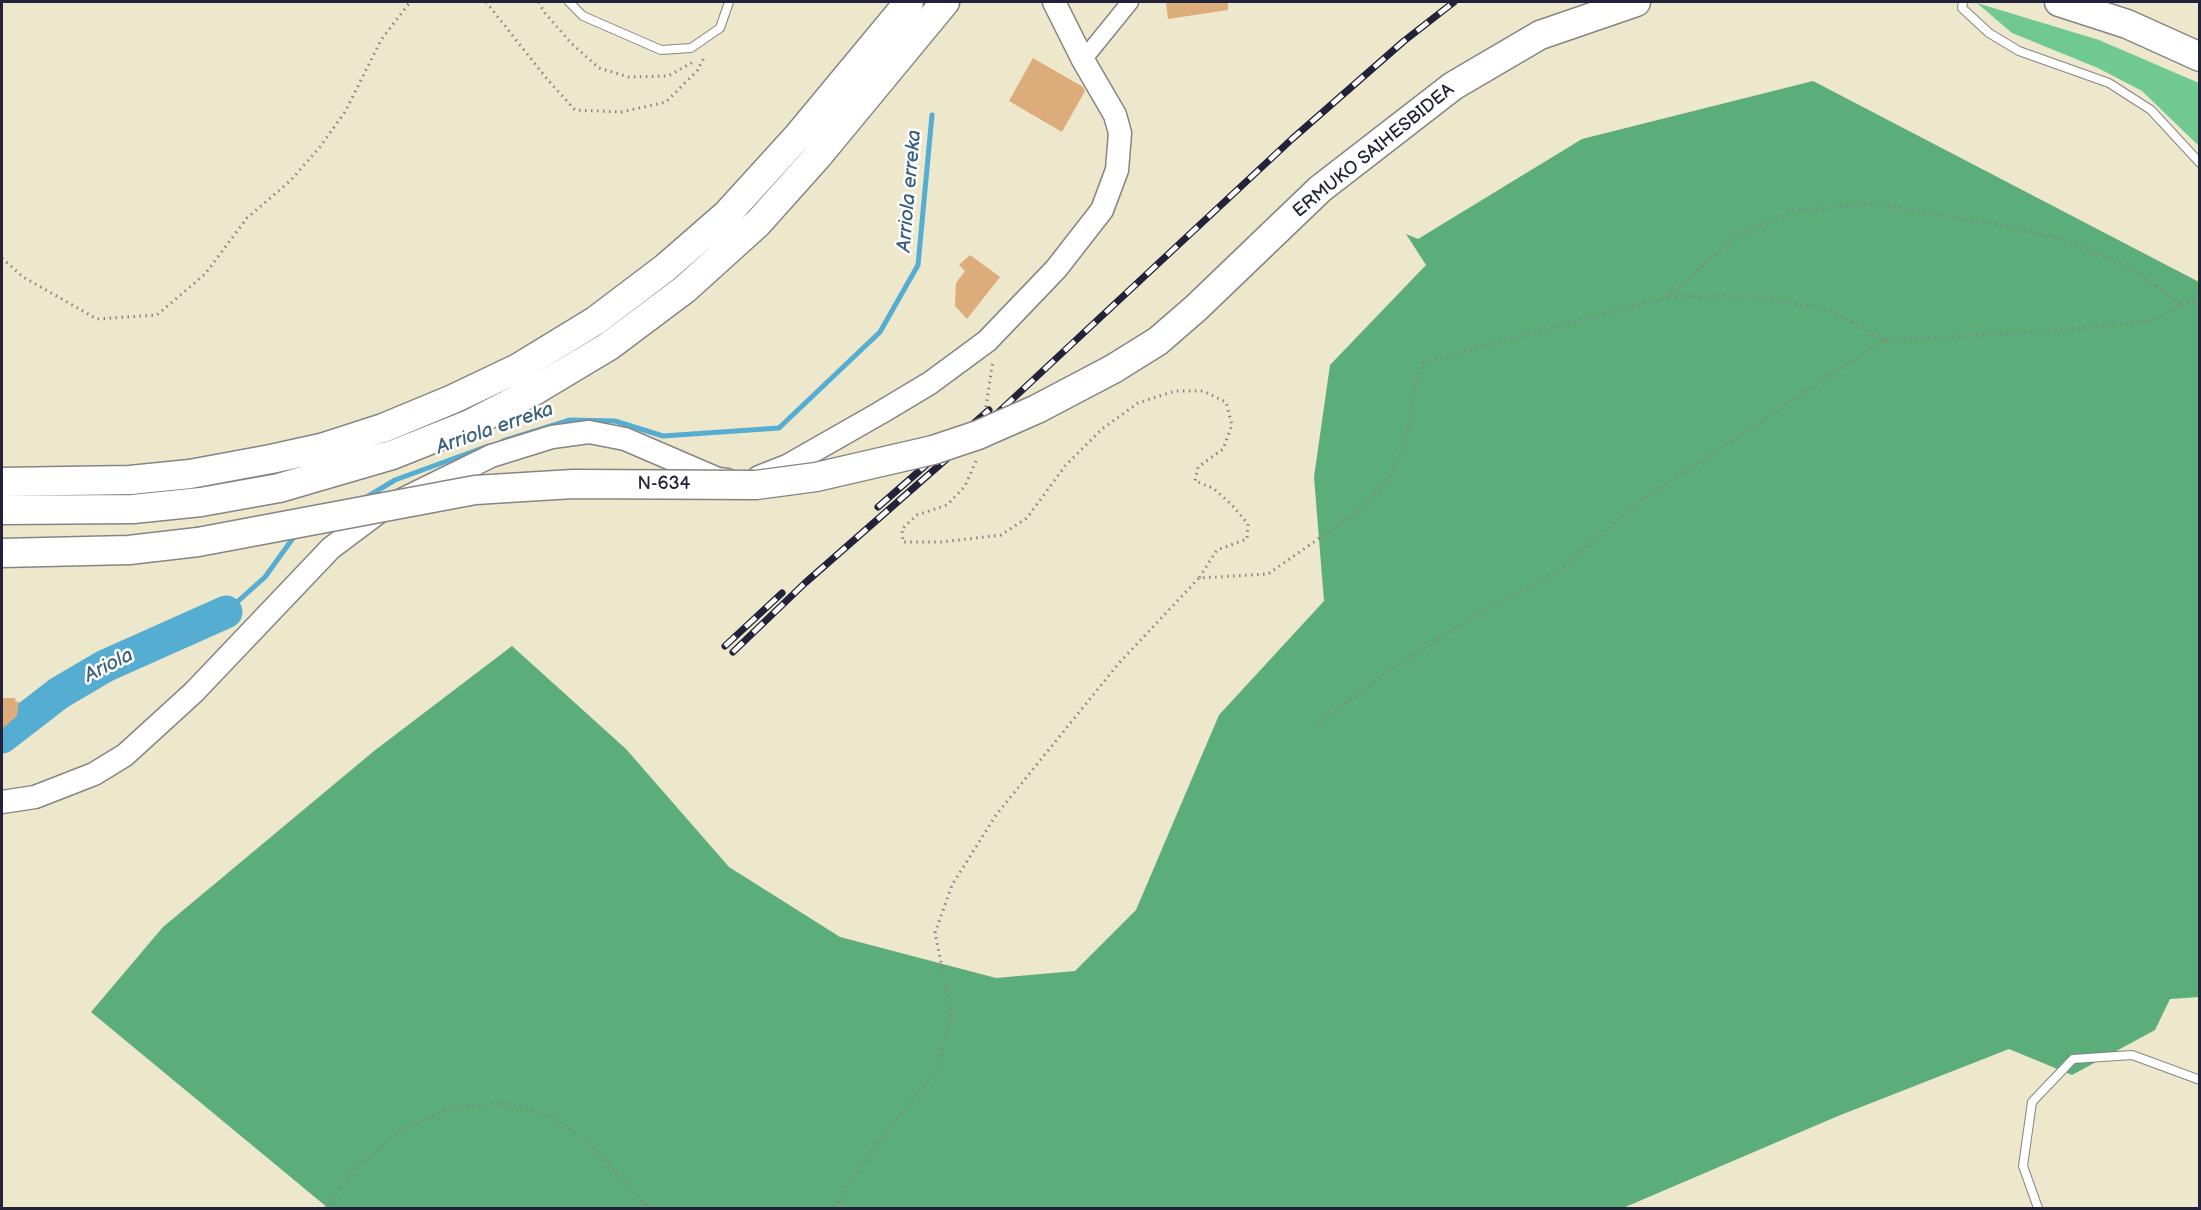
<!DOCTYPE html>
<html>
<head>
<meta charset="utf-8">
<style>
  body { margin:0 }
  #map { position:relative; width:2201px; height:1210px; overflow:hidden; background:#ede7cb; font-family:"Balsamiq Sans",sans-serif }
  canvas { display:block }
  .frame { position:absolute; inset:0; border:3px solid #22223b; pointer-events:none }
</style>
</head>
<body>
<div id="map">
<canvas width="2201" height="1210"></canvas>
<div class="frame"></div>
</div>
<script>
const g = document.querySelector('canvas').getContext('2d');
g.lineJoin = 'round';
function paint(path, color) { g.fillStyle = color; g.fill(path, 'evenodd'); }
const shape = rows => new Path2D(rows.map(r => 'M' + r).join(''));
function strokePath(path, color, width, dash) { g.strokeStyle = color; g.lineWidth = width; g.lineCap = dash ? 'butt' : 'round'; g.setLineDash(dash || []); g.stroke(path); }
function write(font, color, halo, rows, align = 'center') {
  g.font = font + ' "Balsamiq Sans",sans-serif'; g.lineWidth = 5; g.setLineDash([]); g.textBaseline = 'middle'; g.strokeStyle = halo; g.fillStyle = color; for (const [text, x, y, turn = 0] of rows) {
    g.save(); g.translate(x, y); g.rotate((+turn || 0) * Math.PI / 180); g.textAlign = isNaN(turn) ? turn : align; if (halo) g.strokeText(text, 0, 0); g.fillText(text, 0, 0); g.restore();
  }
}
const green = shape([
  [1977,3,2099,40,2199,83,2199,146,2142,91,2098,68,2012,33]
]);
const forest = shape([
  [1813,81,2199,282,2199,997,2170,999,2155,1030,2072,1075,2009,1049,1838,1116,1623,1208,328,1208,91,1012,163,927,374,751,512,646,626,749,729,867,840,937,996,978,1075,971,1136,910,1219,715,1324,601,1314,477,1330,365,1426,265,1406,234,1418,239,1582,139]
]);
const stream = shape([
  [503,441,570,420,615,421,663,436,779,428,880,332,918,265,932,115],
  [365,498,395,480,488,446],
  [226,612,265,577,296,534]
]);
const river = shape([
  [2,737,59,693,105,666,226,612]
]);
const building = shape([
  [1166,2,1228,2,1228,10,1168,19],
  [1033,58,1083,87,1085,91,1062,132,1009,101],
  [970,255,1000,277,967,319,955,306,956,283,965,271,959,265],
  [2,698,15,698,16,702,19,701,17,716,2,729]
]);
const path = shape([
  [486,2,547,79,575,110,621,112,666,102,697,71,705,56],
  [539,2,544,12,572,44,599,68,629,77,668,76,695,61],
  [2,258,23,277,97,319,157,315,205,274,247,218,290,181,320,147,345,112,381,40,410,2],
  [1884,340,1829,310,1754,296,1668,297,1734,238,1790,212,1868,203,1991,223,2065,240,2136,271,2181,304],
  [986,407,993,360],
  [976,461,965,486,947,505,917,515,902,529,903,542,942,542,1001,535,1027,518,1065,466,1102,429,1138,403,1175,391,1203,391,1226,402,1232,425,1223,449,1198,467,1195,481,1213,488,1231,504,1248,524,1247,539,1217,550,1199,578],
  [1316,725,1383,675,1471,618,1559,571,1639,502,1884,340,2055,331,2153,320,2181,304,2200,302],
  [325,1208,353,1171,402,1129,450,1109,503,1103,550,1116,586,1140,639,1199,651,1208],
  [836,1208,851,1181,892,1124,935,1073,952,1016,935,933,952,885,996,815,1119,663,1199,578,1268,574,1364,507,1390,477,1407,436,1414,388,1424,362,1668,297]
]);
const lane = shape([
  [569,2,583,16,661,50,691,48,720,28,729,2],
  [1963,2,1962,8,1989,33,2019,51,2109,83,2151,110,2200,163],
  [2038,1208,2023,1166,2032,1102,2073,1059,2132,1055,2200,1080]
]);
const street = shape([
  [1083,60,1130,2]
]);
const secondary = shape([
  [759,477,787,466,880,413,930,383,987,341,1056,269,1102,210,1117,170,1120,133,1115,115,1083,60,1054,2],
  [2,802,35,797,94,774,125,755,194,692,331,548,383,509,491,456,552,437,589,432,625,439,718,479,727,480]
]);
const highway = shape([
  [2059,2,2127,24,2200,57],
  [1113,369,1158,341,1196,308,1320,189,1453,86,1540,35,1636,2],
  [2,482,130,480,190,474,271,459,321,448,383,428,453,399,518,368,595,321,665,268,727,214,798,136,909,2],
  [2,510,133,509,201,502,279,488,392,455,470,424,534,391,609,346,685,289,758,223,817,157,945,2],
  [2,553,129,550,198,542]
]);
const rail = shape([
  [878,507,989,410],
  [725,646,782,593],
  [733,652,805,583,975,434,1292,139,1404,41,1454,2]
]);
const highwayBridge = shape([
  [198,542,475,490,573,484,756,485,816,477,933,450,978,435,1037,409,1113,369]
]);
const streetNames = [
  ["ERMUKO SAIHESBIDEA",1374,151,-39],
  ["N-634",664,484]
];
const waterNames = [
  ["Arriola erreka",910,191,-85],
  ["Arriola erreka",495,429,-19],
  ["Ariola",109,666,-27]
];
paint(green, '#6fc990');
paint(forest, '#5bad7a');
strokePath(stream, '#55add2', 5);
strokePath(river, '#55add2', 33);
paint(building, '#ddac7b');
strokePath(lane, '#888483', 10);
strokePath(street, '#888483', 19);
strokePath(secondary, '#888483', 25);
strokePath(highway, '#888483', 31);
strokePath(path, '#888483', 3, [1.5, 4.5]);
strokePath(lane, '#fff', 8);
strokePath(street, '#fff', 16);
strokePath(secondary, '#fff', 22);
strokePath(highway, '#fff', 28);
strokePath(rail, '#22223b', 7);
strokePath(rail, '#fff', 4.5, [14]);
strokePath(highwayBridge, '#888483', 31, []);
strokePath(highwayBridge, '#fff', 28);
write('18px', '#22223b', '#fff', streetNames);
write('italic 20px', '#39617f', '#fff', waterNames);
</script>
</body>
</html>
